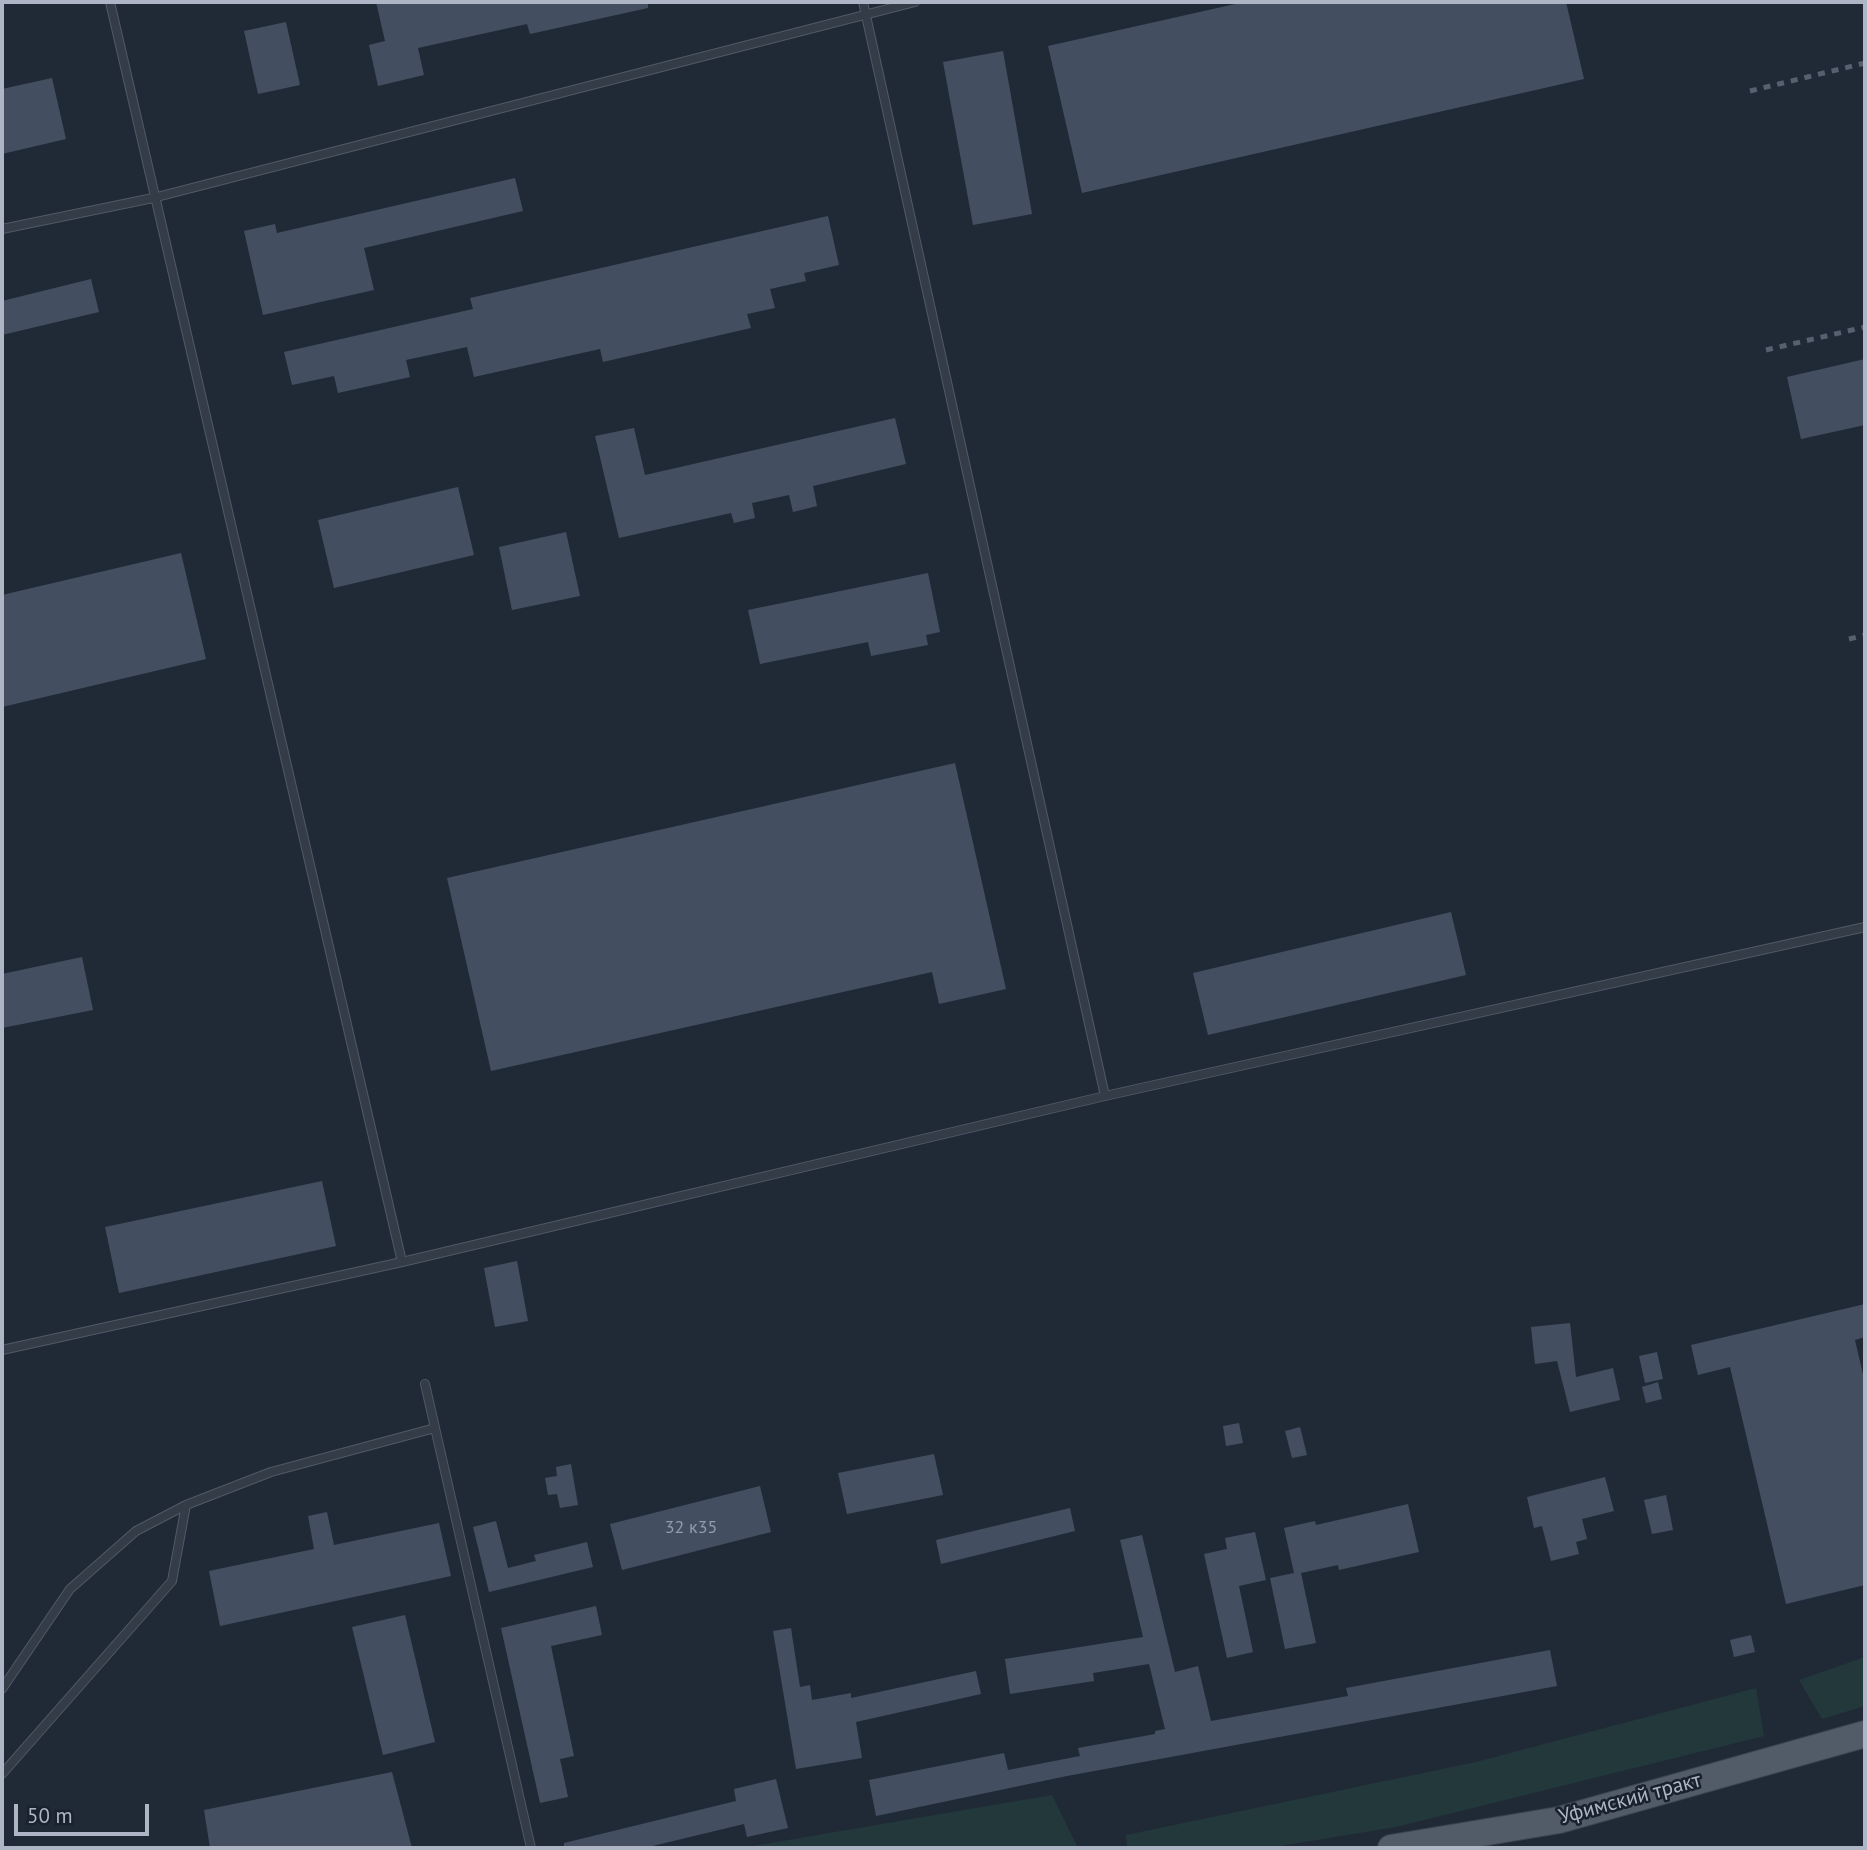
<!DOCTYPE html>
<html>
<head>
<meta charset="utf-8">
<style>
  body { margin:0 }
  #map { position:relative; width:1867px; height:1850px; overflow:hidden; background:#202a37; font-family:"PT Sans",sans-serif }
  canvas { display:block }
  .frame { position:absolute; inset:0; border:4px solid #aeb6c5; pointer-events:none }
  .scale { position:absolute; left:14px; top:1804px; width:135px; height:32px; box-sizing:border-box; border:4px solid #aeb6c5; border-top:0; padding-left:9px; font-size:21px; line-height:24px; white-space:nowrap; color:#aeb6c5; -webkit-text-stroke:5px #19212c; paint-order:stroke }
</style>
</head>
<body>
<div id="map">
<canvas width="1867" height="1850"></canvas>
<div class="frame"></div>
<div class="scale">50 m</div>
</div>
<script>
const g = document.querySelector('canvas').getContext('2d');
g.lineJoin = 'round';
function paint(path, color) { g.fillStyle = color; g.fill(path, 'evenodd'); }
const shape = rows => new Path2D(rows.map(r => 'M' + r).join(''));
function strokePath(path, color, width, dash) { g.strokeStyle = color; g.lineWidth = width; g.lineCap = dash ? 'butt' : 'round'; g.setLineDash(dash || []); g.stroke(path); }
function write(font, color, halo, rows, align = 'center') {
  g.font = font + ' "PT Sans",sans-serif'; g.lineWidth = 5; g.setLineDash([]); g.textBaseline = 'middle'; g.strokeStyle = halo; g.fillStyle = color; for (const [text, x, y, turn = 0] of rows) {
    g.save(); g.translate(x, y); g.rotate((+turn || 0) * Math.PI / 180); g.textAlign = isNaN(turn) ? turn : align; if (halo) g.strokeText(text, 0, 0); g.fillText(text, 0, 0); g.restore();
  }
}
const green = shape([
  [1865,1657,1865,1706,1822,1719,1799,1680],
  [1756,1688,1764,1736,1396,1827,1268,1848,1127,1848,1126,1835,1476,1762],
  [1052,1795,1078,1848,741,1848]
]);
const building = shape([
  [376,2,648,2,648,8,530,34,527,24,418,48,424,75,378,86,369,45,385,41],
  [1244,2,1566,2,1584,79,1082,193,1048,46],
  [286,22,300,85,258,94,244,31],
  [1003,51,1032,214,973,225,943,62],
  [52,78,66,139,2,154,2,89],
  [515,178,523,211,364,248,374,290,263,315,244,231,275,224,277,233],
  [828,216,839,265,804,273,806,281,770,289,775,308,747,314,751,328,603,362,600,349,474,377,467,347,406,360,410,377,338,393,334,376,292,385,284,352,473,309,470,298],
  [91,279,99,312,2,335,2,301],
  [1865,359,1865,425,1801,439,1787,377],
  [895,418,906,464,813,486,817,506,793,512,789,495,752,503,755,518,734,523,731,513,619,538,595,436,634,428,645,475],
  [458,487,474,555,334,588,318,520],
  [566,532,580,596,512,610,499,547],
  [181,553,206,659,2,707,2,595],
  [928,573,940,632,926,635,928,645,871,656,868,642,760,664,748,610],
  [955,763,1006,989,939,1004,932,972,491,1071,447,878],
  [1451,912,1466,975,1208,1035,1193,973],
  [82,957,93,1010,2,1028,2,974],
  [322,1181,336,1246,119,1293,105,1227],
  [517,1261,528,1321,495,1327,484,1268],
  [1865,1304,1865,1337,1855,1340,1865,1383,1865,1585,1786,1604,1730,1367,1698,1375,1691,1345],
  [1570,1323,1576,1377,1613,1368,1620,1400,1570,1412,1557,1361,1535,1364,1531,1327],
  [1657,1352,1663,1379,1645,1383,1639,1356],
  [1658,1382,1662,1399,1646,1403,1642,1387],
  [1239,1423,1243,1443,1226,1446,1223,1426],
  [1300,1427,1307,1455,1292,1458,1285,1431],
  [934,1454,943,1495,847,1514,838,1473],
  [571,1464,578,1505,560,1508,557,1494,548,1495,545,1478,557,1476,556,1467],
  [1605,1477,1614,1511,1582,1519,1587,1539,1576,1542,1579,1554,1551,1561,1542,1526,1534,1528,1527,1497],
  [760,1486,771,1532,622,1570,610,1524],
  [1666,1495,1673,1530,1652,1534,1644,1500],
  [1408,1504,1419,1552,1339,1570,1338,1565,1301,1573,1316,1643,1285,1649,1270,1578,1294,1573,1284,1528,1315,1521,1316,1525],
  [1070,1508,1075,1531,941,1564,936,1540],
  [327,1512,334,1545,439,1523,451,1576,220,1626,209,1571,314,1549,308,1516],
  [496,1521,508,1568,536,1561,534,1555,587,1542,593,1567,489,1592,473,1527],
  [1255,1532,1266,1580,1239,1586,1253,1652,1227,1658,1204,1554,1227,1549,1225,1538],
  [1142,1535,1175,1672,1198,1666,1211,1721,1348,1696,1346,1688,1550,1650,1557,1686,1067,1776,876,1816,869,1780,1004,1753,1008,1770,1080,1756,1078,1748,1155,1734,1155,1731,1165,1729,1149,1664,1093,1673,1094,1681,1010,1694,1005,1659,1143,1637,1120,1540],
  [596,1606,602,1635,551,1646,574,1756,560,1759,568,1797,540,1803,501,1628],
  [405,1615,435,1742,383,1755,352,1627],
  [791,1628,800,1687,810,1685,812,1700,851,1693,851,1698,976,1671,981,1694,856,1722,862,1758,796,1769,773,1631],
  [1751,1635,1755,1652,1734,1657,1730,1640],
  [392,1772,412,1848,210,1848,204,1810],
  [776,1779,788,1828,747,1837,744,1824,644,1848,564,1848,564,1843,736,1801,734,1789]
]);
const lane = shape([
  [110,2,402,1262],
  [863,2,1105,1096],
  [2,229,153,198,915,2],
  [2,1350,402,1262,1105,1096,1865,927],
  [425,1384,531,1848],
  [186,1505,271,1472,435,1428],
  [2,1689,70,1589,136,1531,186,1505,172,1581,2,1774]
]);
const primary = shape([
  [1391,1848,1559,1820,1865,1734]
]);
const rail = shape([
  [1750,91,1865,63],
  [1766,350,1865,327],
  [1849,639,1865,635]
]);
const numberNames = [
  ["32 к35",691,1528]
];
const streetNames = [
  ["Уфимский тракт",1630,1799,-15]
];
paint(green, '#23383a');
paint(building, '#434f60');
strokePath(lane, '#515966', 10);
strokePath(primary, '#3d4552', 28);
strokePath(lane, '#343c48', 8);
strokePath(primary, '#525b68', 26);
strokePath(rail, '#56606f', 5, [7, 7]);
write('18px', '#939cac', null, numberNames);
write('21px', '#aeb6c5', '#19212c', streetNames);
</script>
</body>
</html>
